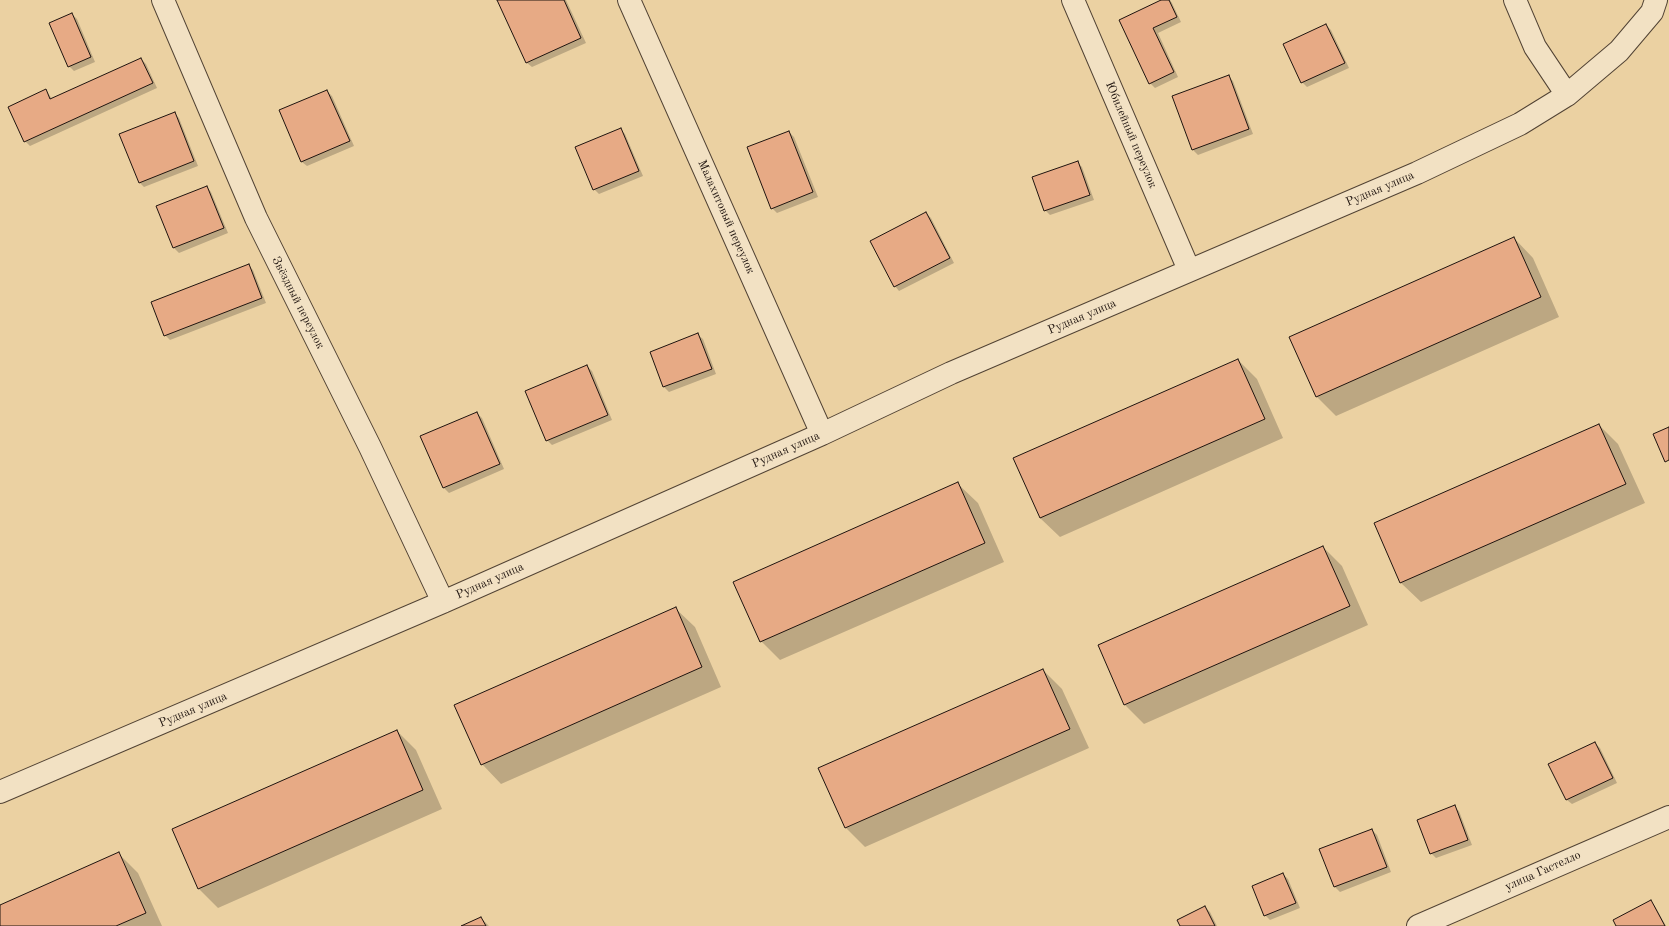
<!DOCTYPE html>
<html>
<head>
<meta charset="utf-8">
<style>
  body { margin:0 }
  canvas { display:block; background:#ebd1a2 }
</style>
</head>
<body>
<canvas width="1669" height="926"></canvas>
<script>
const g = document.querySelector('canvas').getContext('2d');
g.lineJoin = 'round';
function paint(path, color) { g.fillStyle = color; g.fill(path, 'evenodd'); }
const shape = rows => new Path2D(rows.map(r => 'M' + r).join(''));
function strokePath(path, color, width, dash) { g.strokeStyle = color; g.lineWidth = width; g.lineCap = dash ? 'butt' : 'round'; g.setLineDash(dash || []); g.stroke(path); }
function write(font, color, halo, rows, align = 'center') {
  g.font = font + ' "Old Standard TT",serif'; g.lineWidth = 3.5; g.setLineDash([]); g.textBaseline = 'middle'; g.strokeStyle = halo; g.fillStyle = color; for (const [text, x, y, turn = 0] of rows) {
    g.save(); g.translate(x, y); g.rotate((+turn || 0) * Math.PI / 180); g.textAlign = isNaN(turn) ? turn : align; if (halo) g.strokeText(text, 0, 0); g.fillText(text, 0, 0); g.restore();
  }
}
const shadow = shape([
  [501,0,566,0,586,43,532,67,527,63,499,1],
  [1163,0,1170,0,1172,3,1181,22,1158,33,1178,77,1155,88,1150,83,1120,20],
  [72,14,77,19,95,62,74,71,69,66],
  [1326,25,1331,30,1349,68,1307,87,1302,82,1284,45],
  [141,59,146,64,157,88,30,146,25,141,46,90,52,99],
  [1228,76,1233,81,1253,134,1198,155,1193,150,1173,97],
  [327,91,332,96,354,146,307,166,302,162],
  [174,113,179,118,198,166,144,187,139,182],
  [620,129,625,134,643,176,599,194,594,189],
  [789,132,794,137,818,197,777,213,772,208],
  [1077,162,1082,167,1094,200,1050,215,1045,210],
  [207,187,211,192,228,233,179,253,174,248],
  [926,213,931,218,954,263,899,291,895,286],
  [1514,238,1533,258,1559,317,1336,416,1316,396],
  [248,265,253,270,266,303,170,340,165,335],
  [698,335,703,339,716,374,669,392,664,387,651,353],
  [1238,360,1257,379,1283,438,1060,537,1040,518],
  [587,366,592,371,612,420,552,445,547,440],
  [477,413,482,418,504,469,449,493,444,488,422,437],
  [1599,425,1618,444,1645,503,1421,602,1401,583,1375,524],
  [958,484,978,503,1004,562,780,660,761,641],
  [1323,547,1342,566,1368,625,1144,724,1125,705,1099,646],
  [675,608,695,627,721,687,501,784,482,764],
  [1043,670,1062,689,1089,748,865,847,846,828,819,769],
  [397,731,416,750,442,809,218,908,199,889,173,830],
  [1595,743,1600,748,1617,783,1572,804,1567,800],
  [1454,807,1459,811,1472,845,1436,858,1431,853],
  [1372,830,1377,835,1391,872,1340,892,1335,887,1320,850],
  [119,854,138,873,162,926,0,926,0,906],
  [1283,874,1288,879,1300,908,1270,920,1265,915],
  [1650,901,1655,906,1666,926,1618,926],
  [1205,907,1210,912,1217,926,1181,926],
  [481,918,489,926,463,926]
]);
const building = shape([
  [497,0,564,0,581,38,526,63,497,0],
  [1161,0,1169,0,1177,17,1153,28,1174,72,1149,84,1119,20,1161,0],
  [72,13,91,57,68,67,49,23,72,13],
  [1326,24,1345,63,1301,83,1283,44,1326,24],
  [141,58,153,83,24,142,8,107,46,89,50,99,141,58],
  [1229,75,1249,129,1192,150,1172,96,1229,75],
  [327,90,350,141,301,162,279,110,327,90],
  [175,112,194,161,139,183,119,134,175,112],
  [621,128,639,171,593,190,575,147,621,128],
  [789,131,813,192,771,209,747,147,789,131],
  [1078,161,1090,195,1044,211,1032,177,1078,161],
  [207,186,224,228,173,248,156,206,207,186],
  [926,212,950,258,894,287,870,241,926,212],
  [1514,237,1541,297,1316,397,1289,337,1514,237],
  [249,264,262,298,164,336,151,302,249,264],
  [698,333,712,369,663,387,650,352,698,333],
  [1238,359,1265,419,1040,518,1013,458,1238,359],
  [587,365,608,415,546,441,525,391,587,365],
  [477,412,500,464,443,488,420,436,477,412],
  [1599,424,1626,484,1400,583,1374,523,1599,424],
  [1669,427,1669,460,1665,462,1653,434,1669,427],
  [958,482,985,543,760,642,733,582,958,482],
  [1323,546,1350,606,1124,705,1098,645,1323,546],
  [676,607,702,667,481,765,454,705,676,607],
  [1043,669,1070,729,845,828,818,768,1043,669],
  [397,730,423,790,198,889,172,829,397,730],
  [1595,742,1613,778,1566,800,1548,764,1595,742],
  [1455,805,1468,840,1430,854,1417,820,1455,805],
  [1372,829,1387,867,1334,887,1319,849,1372,829],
  [119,852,146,913,116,926,0,926,0,905,119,852],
  [1283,873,1296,903,1264,916,1252,886,1283,873],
  [1651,900,1665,926,1616,926,1613,920,1651,900],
  [1205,906,1215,926,1180,926,1177,920,1205,906],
  [481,917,486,926,461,926,481,917]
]);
const street = shape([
  [163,0,256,218,370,447,443,602],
  [629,0,822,434],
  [1073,0,1189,270],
  [1515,0,1535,47,1567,95],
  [0,792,443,602,822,434,951,373,1417,173,1520,124,1567,95,1619,51,1652,12,1656,0],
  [1418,926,1669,817]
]);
const streetNames = [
  ["Юбилейный переулок",1131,135,67],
  ["Рудная улица",1380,189,-23],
  ["Малахитовый переулок",726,217,66],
  ["Звёздный переулок",298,303,63],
  ["Рудная улица",1082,317,-23],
  ["Рудная улица",786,450,-24],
  ["Рудная улица",490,581,-24],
  ["Рудная улица",193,710,-23],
  ["улица Гастелло",1543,871,-24]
];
paint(shadow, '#0003');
paint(building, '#e7aa85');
strokePath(building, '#1f140f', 1);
strokePath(street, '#524334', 24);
strokePath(street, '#f2e1c3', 22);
write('12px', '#1f140f', '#f2e1c3', streetNames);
</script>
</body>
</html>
